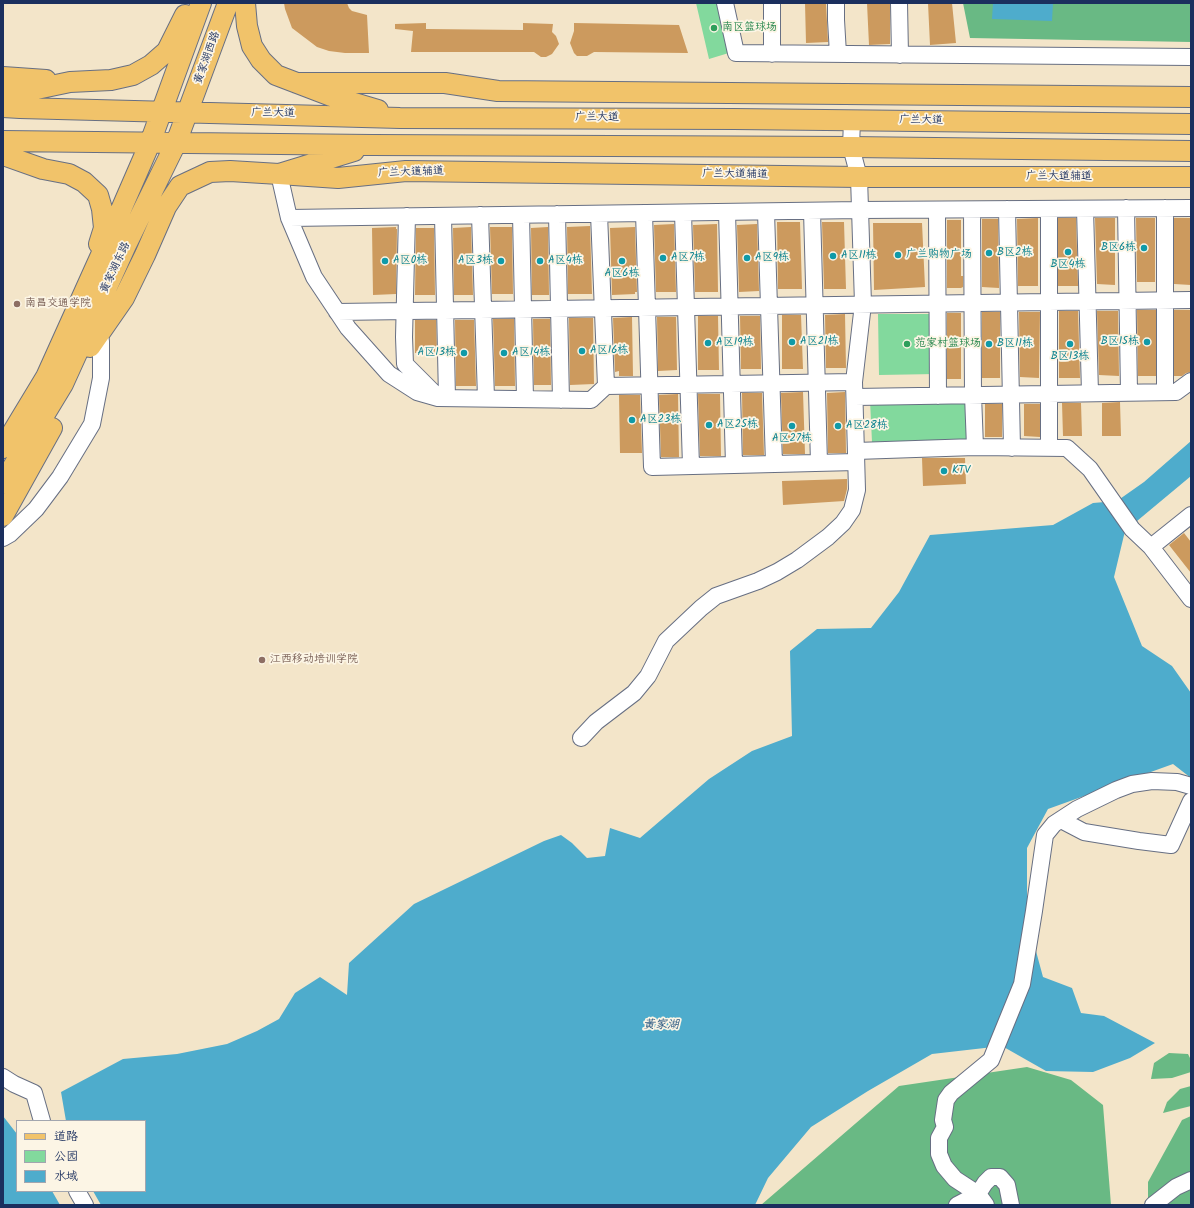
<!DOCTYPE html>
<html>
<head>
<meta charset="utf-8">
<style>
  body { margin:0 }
  #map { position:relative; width:1194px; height:1208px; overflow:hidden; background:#f3e5c9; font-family:Kalam,"LXGW WenKai TC",sans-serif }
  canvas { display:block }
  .frame { position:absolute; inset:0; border:4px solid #1b2f5e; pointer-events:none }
  .legend { position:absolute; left:16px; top:1120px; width:130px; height:72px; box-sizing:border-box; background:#fcf5e5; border:1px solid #a2a6af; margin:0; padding:5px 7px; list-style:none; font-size:12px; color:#1b2f5e }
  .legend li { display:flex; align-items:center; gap:8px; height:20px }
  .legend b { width:20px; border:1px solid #a2a6af }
</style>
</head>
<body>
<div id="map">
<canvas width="1194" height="1208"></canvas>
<div class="frame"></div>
<ul class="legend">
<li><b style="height:5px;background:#f1c36a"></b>道路</li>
<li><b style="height:11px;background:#82d99d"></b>公园</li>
<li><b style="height:11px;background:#4eaccc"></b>水域</li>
</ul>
</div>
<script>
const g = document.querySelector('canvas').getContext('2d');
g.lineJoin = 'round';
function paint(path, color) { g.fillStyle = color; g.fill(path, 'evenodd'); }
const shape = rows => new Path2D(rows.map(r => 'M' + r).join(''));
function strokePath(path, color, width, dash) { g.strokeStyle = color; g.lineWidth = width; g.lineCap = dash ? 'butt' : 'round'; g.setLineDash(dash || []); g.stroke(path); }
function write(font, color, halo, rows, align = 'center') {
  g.font = font + ' Kalam,"LXGW WenKai TC",sans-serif'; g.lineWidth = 3.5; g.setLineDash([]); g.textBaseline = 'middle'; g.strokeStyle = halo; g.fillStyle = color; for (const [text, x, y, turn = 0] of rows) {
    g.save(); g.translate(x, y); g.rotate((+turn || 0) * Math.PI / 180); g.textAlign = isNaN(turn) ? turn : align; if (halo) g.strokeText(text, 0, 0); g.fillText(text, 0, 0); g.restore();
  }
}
const green = shape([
  [696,3,721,3,732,52,709,59],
  [878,314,935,314,936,374,879,375],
  [966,399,969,439,872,442,870,400]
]);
const forest = shape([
  [963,3,1191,3,1191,42,970,38],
  [1169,1053,1188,1054,1191,1060,1191,1072,1172,1078,1151,1079,1154,1063],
  [1027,1067,1071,1080,1103,1105,1111,1205,761,1205,899,1086],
  [1191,1086,1191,1106,1163,1113,1167,1102,1180,1089],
  [1191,1116,1191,1205,1148,1205,1148,1182,1182,1120]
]);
const water = shape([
  [993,3,1053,3,1052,21,992,19],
  [1191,441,1191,476,1125,531,1114,577,1142,646,1172,666,1191,693,1191,778,1173,764,1048,809,1027,848,1027,918,1043,977,1072,988,1081,1013,1104,1016,1155,1043,1130,1058,1093,1072,1046,1071,1002,1046,932,1054,868,1091,811,1127,768,1178,755,1205,101,1205,93,1191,145,1191,145,1121,66,1121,61,1092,123,1059,177,1054,227,1044,257,1031,279,1019,295,993,320,977,347,995,349,963,414,904,544,841,561,835,572,843,587,858,605,856,610,828,640,838,709,779,752,751,792,736,790,651,817,629,871,628,899,592,930,535,1053,525,1093,503,1117,501,1144,482],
  [3,1116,17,1134,17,1191,52,1191,60,1205,3,1205]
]);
const building = shape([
  [284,3,347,3,349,8,352,11,367,15,369,53,345,53,329,51,317,47,292,28,285,9],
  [805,3,826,3,828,42,806,43],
  [867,3,890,3,890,44,869,45],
  [928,3,952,3,956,43,930,45],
  [426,23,426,29,523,30,523,23,553,24,552,32,556,36,559,44,552,54,546,57,541,57,534,52,411,52,413,31,395,29,395,24],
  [574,23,679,25,688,53,594,52,587,56,577,56,574,53,570,43,574,31],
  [1038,218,1038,286,1018,286,1017,219],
  [1058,218,1076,218,1078,286,1058,286],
  [1095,218,1115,218,1115,285,1097,284],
  [1136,218,1155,218,1155,282,1137,282],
  [1174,218,1191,218,1191,285,1174,284],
  [982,219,998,219,999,288,982,287],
  [947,220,961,220,961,276,963,276,963,287,961,288,947,288],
  [777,222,800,222,802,289,778,289],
  [822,222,844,222,846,289,824,289],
  [873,223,922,223,925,287,874,290],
  [674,224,676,292,656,292,654,225],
  [717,224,718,292,695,292,693,225],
  [757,224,759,291,739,292,737,225],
  [590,226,592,294,568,294,567,227],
  [396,227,396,229,397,229,396,294,373,295,372,228],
  [471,227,473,295,454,295,453,228],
  [490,227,512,227,513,294,492,294],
  [548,227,549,295,532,295,531,228],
  [635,227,637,292,635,292,635,294,612,295,610,228],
  [416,228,434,228,435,295,415,295],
  [1137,310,1156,310,1156,376,1138,376],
  [1174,310,1191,310,1191,372,1186,373,1182,376,1174,376],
  [1059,311,1078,311,1080,378,1059,378],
  [1097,311,1118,311,1119,376,1099,375],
  [982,312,1000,312,1000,378,982,378],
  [1019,312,1040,312,1039,378,1020,377],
  [947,313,961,313,961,379,947,379],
  [845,314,846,368,826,368,825,315],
  [782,315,801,315,803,369,782,369],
  [698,316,718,316,719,370,698,370],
  [740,316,760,316,761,369,741,369],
  [632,317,633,376,619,376,619,371,615,372,613,318],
  [657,317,676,317,677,370,658,371],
  [569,318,593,318,594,384,570,385],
  [493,319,514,319,515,386,495,386],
  [533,319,550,319,551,385,534,385],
  [415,320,436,320,437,353,415,353],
  [455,320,474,320,476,386,456,386],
  [803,392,805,454,783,454,781,393],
  [845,392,846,453,828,453,827,393],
  [742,393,762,393,764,455,743,455],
  [678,394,679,457,661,457,659,395],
  [698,394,720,394,721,456,700,456],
  [619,395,640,395,642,453,620,453],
  [1120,402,1121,436,1102,436,1102,403],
  [1062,403,1081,403,1082,436,1063,436],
  [985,404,1002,404,1002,437,985,437],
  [1024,404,1040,404,1040,437,1024,436],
  [922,458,965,458,966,484,923,486],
  [847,479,847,489,844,501,783,505,782,481],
  [1184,533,1191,542,1191,573,1169,545]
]);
const minor = shape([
  [725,3,736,53,1191,57],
  [836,3,836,20,838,54],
  [899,3,900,55],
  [772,54,772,3],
  [279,174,289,218,314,277,348,328,389,374,417,392,438,398,591,400,606,386,854,382],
  [1126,208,1129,392],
  [1007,209,1012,448],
  [1085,209,1090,393],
  [937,210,938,396],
  [972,210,973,395,975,447],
  [812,211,819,463],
  [727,212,734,465],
  [766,212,774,464],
  [644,213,652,467,856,462],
  [683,213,691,466],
  [557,214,561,400],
  [599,214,606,386],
  [480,215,486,398],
  [521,215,525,399],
  [407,216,404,337,405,364,437,396],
  [443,216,447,398],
  [289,218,860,210,1191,208],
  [337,312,1191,300],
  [1165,392,1165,208],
  [855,397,1176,392,1191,381],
  [1049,448,1049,209],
  [856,451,975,447,1067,448,1090,469,1132,529,1151,547],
  [1191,515,1151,547,1191,599],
  [3,538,10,534,36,509,60,477,92,424,101,378,101,341],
  [581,738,596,722,634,693,648,676,666,641,701,608,716,596,758,581,777,572,797,560,828,537,843,523,852,510,857,490,854,382,863,304,859,177,851,147,852,120],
  [1061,820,1084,832,1139,841,1171,845,1191,801],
  [3,1077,14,1084,34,1093,42,1121],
  [77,1191,85,1205],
  [957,1205,978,1194,985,1183,991,1177,1000,1177,1007,1185,1011,1205],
  [986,1205,978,1194,955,1179,944,1166,939,1154,939,1138,945,1127,943,1120,946,1100,951,1093,991,1060,1022,984,1034,911,1045,835,1054,824,1077,809,1116,790,1132,784,1152,781,1177,782,1191,786],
  [1153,1205,1176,1187,1191,1180]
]);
const major = shape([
  [245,3,247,26,252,46,261,60,276,75,331,96,378,110],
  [3,77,46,80],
  [297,83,445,83,498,91,1191,97],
  [3,96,70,82,111,80,133,75,151,65,167,51,185,15],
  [3,107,20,108,400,118,734,119,1191,124],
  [3,141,372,145,851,147,1191,151],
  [3,155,43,169,69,174,84,182,98,195,102,209,104,228,99,244],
  [279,174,338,178,406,171,859,177,1191,177],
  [90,347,124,298,145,255,166,207,180,186,210,172,230,171,279,174,354,151],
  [3,448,46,377,110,235,150,143,201,3],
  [3,483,63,384,126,245,176,143,228,3],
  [3,516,52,428]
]);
const markers = [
  [714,28,4,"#2e9e5b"],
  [1144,248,4,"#0f9aa8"],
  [1068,252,4,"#0f9aa8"],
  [989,253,4,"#0f9aa8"],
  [898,255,4,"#0f9aa8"],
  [833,256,4,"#0f9aa8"],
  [663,258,4,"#0f9aa8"],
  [747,258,4,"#0f9aa8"],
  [385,261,4,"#0f9aa8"],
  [501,261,4,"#0f9aa8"],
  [540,261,4,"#0f9aa8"],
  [622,261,4,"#0f9aa8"],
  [17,304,4,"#8d6e63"],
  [792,342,4,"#0f9aa8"],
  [1147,342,4,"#0f9aa8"],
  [708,343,4,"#0f9aa8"],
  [907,344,4,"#2e9e5b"],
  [989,344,4,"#0f9aa8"],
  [1070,344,4,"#0f9aa8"],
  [582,351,4,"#0f9aa8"],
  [464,353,4,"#0f9aa8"],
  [504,353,4,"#0f9aa8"],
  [632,420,4,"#0f9aa8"],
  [709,425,4,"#0f9aa8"],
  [792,426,4,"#0f9aa8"],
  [838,426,4,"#0f9aa8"],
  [944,471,4,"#0f9aa8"],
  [262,660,4,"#8d6e63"]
];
const leisureNames = [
  ["南区篮球场",722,28],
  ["范家村篮球场",915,344]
];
const streetNames = [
  ["黄家湖西路",208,58,-70],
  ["广兰大道",273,114,1],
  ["广兰大道",597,118],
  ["广兰大道",921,121,1],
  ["广兰大道辅道",411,173,-2],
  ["广兰大道辅道",735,175,1],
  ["广兰大道辅道",1059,177],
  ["黄家湖东路",116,268,-65]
];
const cultureNames = [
  ["B区6栋",1136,248,"right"],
  ["B区2栋",997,253],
  ["广兰购物广场",906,255],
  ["A区11栋",841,256],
  ["A区7栋",671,258],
  ["A区9栋",755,258],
  ["A区0栋",393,261],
  ["A区3栋",493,261,"right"],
  ["A区4栋",548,261],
  ["B区4栋",1068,265,"center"],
  ["A区6栋",622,274,"center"],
  ["A区21栋",800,342],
  ["B区15栋",1139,342,"right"],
  ["A区19栋",716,343],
  ["B区11栋",997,344],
  ["A区16栋",590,351],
  ["A区13栋",456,353,"right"],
  ["A区14栋",512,353],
  ["B区13栋",1070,357,"center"],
  ["A区23栋",640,420],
  ["A区25栋",717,425],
  ["A区28栋",846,426],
  ["A区27栋",792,439,"center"],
  ["KTV",952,471]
];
const educationNames = [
  ["南昌交通学院",25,304],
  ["江西移动培训学院",270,660]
];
const waterNames = [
  ["黄家湖",661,1026]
];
paint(green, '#82d99d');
paint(forest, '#69b984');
paint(water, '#4eaccc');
paint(building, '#cc9a5e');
strokePath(minor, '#676f83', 18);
strokePath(major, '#676f83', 22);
strokePath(minor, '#fff', 16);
strokePath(major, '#f1c36a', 20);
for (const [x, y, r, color] of markers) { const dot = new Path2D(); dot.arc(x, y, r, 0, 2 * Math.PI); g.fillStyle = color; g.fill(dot); strokePath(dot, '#fcf5e5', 1.5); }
write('11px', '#27864d', '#fcf5e5', leisureNames, 'left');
write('11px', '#1b2f5e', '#fcf5e5', streetNames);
write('11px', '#0d838f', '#fcf5e5', cultureNames, 'left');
write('11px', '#785e54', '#fcf5e5', educationNames, 'left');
write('italic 12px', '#2d5b84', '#fcf5e5', waterNames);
</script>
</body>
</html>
